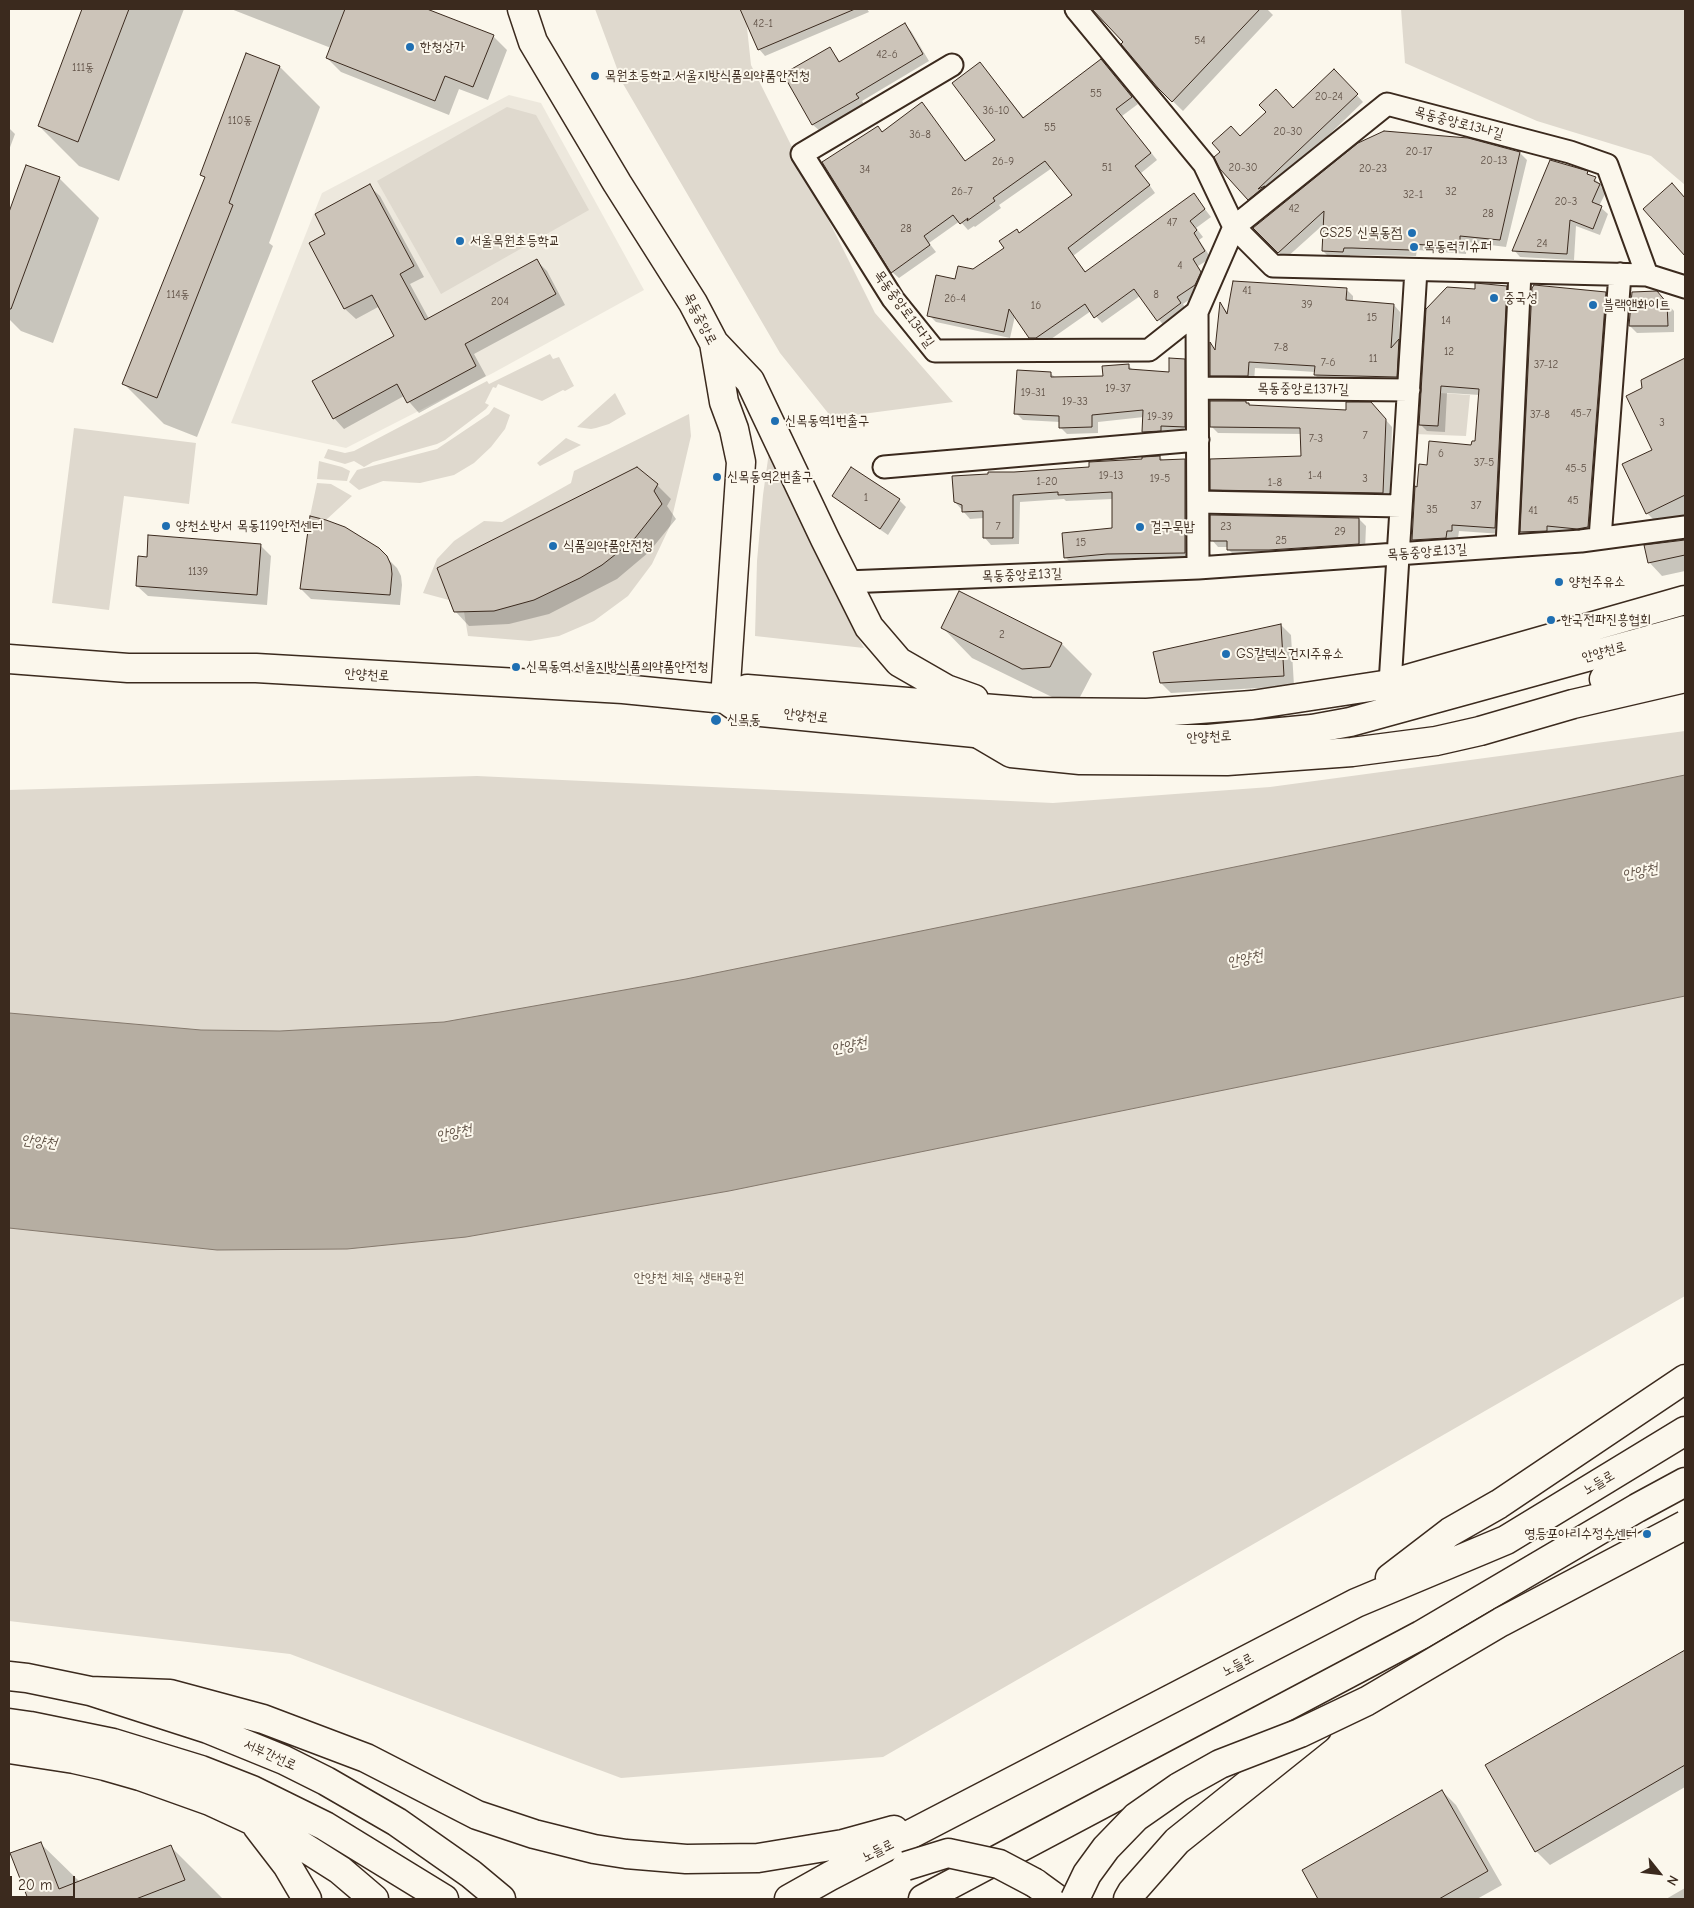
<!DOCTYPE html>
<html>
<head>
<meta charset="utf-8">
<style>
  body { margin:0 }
  #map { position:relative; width:1694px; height:1908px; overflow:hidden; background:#fbf7ec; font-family:"Comic Neue",sans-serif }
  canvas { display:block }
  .frame { position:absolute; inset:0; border:10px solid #3b2a1e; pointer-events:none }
  .north { position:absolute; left:1634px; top:1848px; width:50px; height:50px; -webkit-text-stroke:4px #fbf7ec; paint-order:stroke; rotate:119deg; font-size:14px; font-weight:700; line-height:20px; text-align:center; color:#3b2a1e }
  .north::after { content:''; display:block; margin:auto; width:18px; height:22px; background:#3b2a1e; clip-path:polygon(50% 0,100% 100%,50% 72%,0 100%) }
  .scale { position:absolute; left:10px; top:1876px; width:65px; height:22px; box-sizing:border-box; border:2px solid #3b2a1e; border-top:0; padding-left:6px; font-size:15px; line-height:18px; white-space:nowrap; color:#3b2a1e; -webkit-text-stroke:4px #fbf7ec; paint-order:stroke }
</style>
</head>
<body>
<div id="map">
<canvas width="1694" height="1908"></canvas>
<div class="frame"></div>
<div class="north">N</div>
<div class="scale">20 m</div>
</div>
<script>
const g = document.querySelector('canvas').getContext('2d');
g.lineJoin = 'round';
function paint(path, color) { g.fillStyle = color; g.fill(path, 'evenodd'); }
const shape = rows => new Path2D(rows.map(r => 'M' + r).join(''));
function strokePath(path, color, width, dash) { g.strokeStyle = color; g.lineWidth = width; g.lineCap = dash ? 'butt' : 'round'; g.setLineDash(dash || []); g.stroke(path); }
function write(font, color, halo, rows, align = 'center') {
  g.font = font + ' "Comic Neue","Poor Story",sans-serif'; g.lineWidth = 4; g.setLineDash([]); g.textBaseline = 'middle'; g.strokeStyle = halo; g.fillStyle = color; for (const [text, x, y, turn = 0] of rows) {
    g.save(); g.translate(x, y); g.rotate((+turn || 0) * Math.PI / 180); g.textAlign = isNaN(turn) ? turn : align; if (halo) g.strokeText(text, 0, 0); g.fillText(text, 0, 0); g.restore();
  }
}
const built = shape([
  [509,95,541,103,644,290,493,373,346,448,231,423,322,193]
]);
const green = shape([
  [595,9,745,9,751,65,875,313,953,402,832,418,780,353,622,82],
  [1401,9,1685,9,1685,185,1651,156,1537,121,1405,63],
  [507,107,536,115,589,210,441,294,377,181],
  [550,354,553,359,559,357,574,386,565,391,563,390,542,401,498,384,496,388,493,387,485,403,489,405,486,409,445,440,437,444,373,462,364,467,354,461,345,464,324,458,328,449,345,453,354,451,487,381,489,384],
  [615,393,626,414,609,424,596,428,591,429,577,427],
  [1440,393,1470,395,1466,436,1414,434,1414,424,1438,425],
  [494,407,510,415,505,429,491,447,474,463,454,475,420,483,383,481,359,490,349,482,357,470,437,449,489,414],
  [689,414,691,436,670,526,652,564,628,596,594,621,559,636,530,641,468,636,464,612,454,612,449,600,423,593,437,559,454,541,484,521,502,522,571,483,574,471],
  [74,428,196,443,189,504,124,496,109,610,52,603],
  [566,438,581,445,540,466,537,463],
  [769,452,781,472,853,629,864,648,755,636,757,561,763,495],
  [319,461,342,467,350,471,347,481,317,479],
  [317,483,331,484,352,496,326,520,310,516],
  [1685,731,1685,1296,883,1757,621,1778,290,1654,9,1621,9,790,477,776,1053,803,1270,787]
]);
const water = shape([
  [1685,775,1685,996,729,1191,466,1237,347,1249,217,1250,9,1228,9,1013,201,1030,280,1031,444,1022,686,979,1685,775]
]);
const shadow = shape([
  [83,9,184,9,119,181,79,166,39,126],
  [231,9,424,9,493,36,507,50,488,100,459,89,449,115,341,72,327,58,331,48],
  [742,9,867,9,869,12,765,56,759,49],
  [1093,9,1267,9,1273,15,1183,111,1158,87,1125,43],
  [904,25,911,31,929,61,862,101,865,106,820,131,813,125,784,74,830,48,841,63],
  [247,55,280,67,320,107,269,243,273,246,197,437,164,424,124,384,206,179,202,175],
  [980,63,1024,118,1108,67,1138,104,1122,116,1157,160,1141,173,1155,193,1073,256,1086,272,1194,195,1211,217,1196,228,1203,237,1199,240,1211,258,1198,266,1207,280,1202,291,1183,304,1187,311,1165,327,1140,296,1102,323,1091,311,1044,344,1037,344,1015,316,1010,338,936,322,929,315,956,280,1006,248,1020,234,1074,195,1052,168,999,205,1001,208,975,227,974,226,968,230,960,221,929,243,936,252,899,278,892,272,878,128,883,133,928,111,966,162,996,140],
  [1341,78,1363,102,1255,206,1249,199,1240,138,1267,112,1293,109],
  [9,128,15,134,9,150],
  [1468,139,1520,153,1527,160,1506,247,1467,242,1466,254,1417,250,1416,256,1359,255,1350,255,1350,259,1330,258,1323,251,1325,223,1285,259,1255,228],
  [27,166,59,178,99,218,53,343,21,331,9,319,9,215],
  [1587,173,1602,185,1601,187,1606,192,1599,206,1608,214,1600,235,1576,226,1574,260,1520,257,1514,250],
  [369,186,380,196,424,277,410,284,429,319,537,261,547,271,565,305,474,354,486,376,419,413,404,396,344,429,334,418,396,337,380,306,356,319,345,309,310,243,327,234],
  [1678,191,1685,199,1685,254,1645,209],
  [1506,287,1513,294,1502,534,1459,531,1458,538,1453,538,1453,544,1420,547,1413,540,1418,488,1428,466,1472,447,1476,443,1480,395,1447,393,1445,432,1427,431,1420,424,1476,290],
  [1346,289,1353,296,1353,302,1394,305,1400,312,1399,340,1405,347,1403,384,1322,382,1315,375,1315,372,1255,368,1254,382,1218,382,1211,375,1211,346,1216,351,1221,305,1229,314],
  [1656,292,1674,311,1674,332,1637,333,1630,326],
  [1606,293,1612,300,1595,534,1584,535,1553,532,1553,537,1528,538,1521,531],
  [1685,359,1685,515,1661,527,1647,513,1653,451,1642,380],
  [1184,360,1191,367,1191,433,1150,439,1144,432,1144,417,1098,422,1098,433,1067,434,1060,427,1060,422,1023,420,1016,413,1050,373,1056,378,1104,377,1128,365,1134,371,1170,373],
  [1246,402,1251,406,1347,412,1378,411,1392,427,1390,499,1218,496,1211,489,1302,457,1302,434,1218,433,1211,426],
  [1160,457,1164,461,1185,461,1191,467,1192,559,1115,560,1072,564,1065,557,1113,529,1113,499,1066,501,1064,499,1020,502,1019,544,991,545,985,538,984,518,970,519,955,502,1090,469],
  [852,468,899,500,906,507,888,535,840,502,833,496],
  [657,485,671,499,667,506,676,519,649,552,617,579,549,614,509,624,469,626,455,611],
  [1359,519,1366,526,1365,551,1235,556,1228,549,1228,547,1218,547,1212,540],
  [1685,541,1685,571,1662,576,1649,562,1646,546],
  [260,545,271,556,267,605,148,596,137,586,148,559],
  [386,557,397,568,401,576,402,585,400,605,311,599,301,589],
  [1281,625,1291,635,1294,686,1171,693,1161,683],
  [942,627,1062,644,1092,674,1080,697,1054,698,972,658],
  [1685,1651,1685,1787,1550,1865,1536,1851,1487,1766],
  [1442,1791,1456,1805,1502,1885,1477,1899,1320,1899,1303,1871],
  [40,1843,80,1882,171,1847,223,1899,29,1899,12,1854],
  [1685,1888,1685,1899,1666,1899]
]);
const building = shape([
  [82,9,129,9,78,142,38,126,82,9],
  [345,9,427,9,494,35,473,87,445,76,435,101,326,58,345,9],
  [740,9,855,9,758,50,740,9],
  [1092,9,1260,9,1172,102,1158,88,1121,44,1123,42,1092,9],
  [905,23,923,54,856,94,859,98,812,125,783,74,830,47,839,62,905,23],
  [246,53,280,66,229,203,233,205,157,398,122,384,205,177,200,175,246,53],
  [1101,59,1132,97,1116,109,1151,153,1135,166,1150,185,1068,248,1085,272,1194,193,1205,209,1190,221,1197,230,1194,233,1205,251,1193,259,1201,272,1195,285,1177,297,1181,303,1157,321,1134,289,1094,318,1085,304,1036,338,1029,338,1009,309,1004,332,927,316,936,275,955,279,958,266,973,269,1004,248,999,241,1017,229,1019,233,1072,195,1045,161,993,198,995,201,967,221,968,218,960,224,953,215,924,236,930,245,891,273,822,162,878,126,882,132,922,102,965,161,995,140,952,83,980,62,1023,118,1101,59],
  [1334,69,1358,94,1258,189,1265,186,1248,200,1220,169,1214,157,1220,152,1212,143,1231,126,1240,136,1266,112,1259,105,1276,89,1293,108,1334,69],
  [1384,131,1468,138,1520,152,1500,240,1460,236,1460,247,1410,244,1410,250,1352,248,1344,248,1343,252,1322,251,1324,211,1278,253,1253,228,1358,143,1384,131],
  [1550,160,1588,171,1587,174,1596,177,1594,181,1600,184,1592,202,1602,206,1593,229,1570,220,1567,254,1512,251,1550,160],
  [26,165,60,177,11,309,9,309,9,212,26,165],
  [1672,183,1685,198,1685,256,1643,209,1672,183],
  [370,184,414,266,400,274,425,320,537,259,556,294,465,344,476,366,407,403,397,384,333,419,312,381,394,336,372,295,344,309,309,243,325,234,315,214,370,184],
  [1233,281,1347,288,1346,300,1394,304,1391,348,1399,339,1397,377,1314,375,1315,366,1249,362,1248,376,1210,376,1210,342,1215,350,1220,302,1227,314,1233,281],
  [1475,283,1507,286,1495,528,1452,525,1452,531,1447,531,1446,538,1412,540,1415,486,1417,487,1419,464,1427,465,1429,441,1471,445,1472,441,1475,441,1479,389,1441,386,1438,426,1419,425,1426,309,1447,287,1475,289,1475,283],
  [1534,285,1606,292,1588,527,1577,529,1547,526,1547,531,1520,532,1532,288,1534,285],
  [1657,291,1667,303,1668,326,1629,326,1632,292,1657,291],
  [1169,358,1185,359,1185,427,1161,426,1161,431,1142,432,1143,410,1092,415,1092,427,1059,428,1059,416,1014,414,1017,370,1051,372,1051,377,1103,376,1102,366,1129,364,1129,369,1169,372,1169,358],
  [1685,358,1685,495,1646,514,1622,464,1652,450,1626,396,1642,388,1641,380,1685,358],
  [1210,401,1246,401,1246,403,1249,403,1249,405,1346,410,1346,402,1371,402,1386,419,1383,493,1210,490,1210,459,1301,456,1300,428,1210,427,1210,401],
  [1160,456,1160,460,1185,459,1185,553,1107,554,1064,558,1062,533,1112,528,1112,492,1058,495,1058,492,1013,495,1013,538,983,538,983,511,962,512,962,505,954,502,952,476,988,474,988,472,1014,472,1089,467,1089,462,1142,459,1142,457,1160,456],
  [637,467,658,484,654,491,662,504,635,538,616,554,602,565,580,578,534,600,494,611,454,612,437,568,637,467],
  [851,467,900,499,880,529,832,496,851,467],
  [1210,515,1359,518,1359,544,1269,550,1227,550,1227,541,1210,541,1210,515],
  [310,516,326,520,345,527,379,548,387,556,391,565,392,574,390,595,300,589,310,516],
  [148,535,261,544,257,595,136,586,138,556,147,557,148,535],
  [1685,540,1685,555,1648,563,1644,545,1685,540],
  [959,591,1062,643,1050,667,1022,669,941,628,959,591],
  [1281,624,1284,676,1160,683,1153,652,1281,624],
  [1685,1650,1685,1765,1535,1852,1485,1765,1685,1650],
  [1442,1790,1488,1871,1439,1899,1318,1899,1302,1870,1442,1790],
  [41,1842,59,1889,171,1845,185,1880,136,1899,28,1899,10,1853,41,1842]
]);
const street = shape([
  [1076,9,1204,164,1234,227,1273,266,1647,275,1685,287],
  [952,65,802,154,893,299,935,351,1149,350,1197,312,1234,227,1387,104,1570,152,1607,165,1647,275],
  [1197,312,1198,568],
  [1198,388,1409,390],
  [884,467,1198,440],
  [1198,502,1401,506],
  [1600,538,1620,274],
  [1507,546,1520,272],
  [846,582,1198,568,1581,541,1685,527],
  [1390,684,1416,270]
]);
const secondary = shape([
  [522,9,533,42,617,183,693,303,714,343,724,402,734,429,741,462,725,699],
  [714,343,750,381,825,539,869,627,899,662,946,689,974,699],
  [9,659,128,668,256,668,623,689,725,699,741,710,1036,739,1208,739,1312,729,1350,722,1685,630],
  [725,699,747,689,1031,712,1147,713,1252,705,1390,684,1685,600]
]);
const primary = shape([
  [1604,679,1685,656],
  [977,733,1011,753,1080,760,1227,761,1352,752,1436,741,1480,731,1573,704,1685,678],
  [1208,739,1243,746,1261,746],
  [1390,1578,1450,1532,1499,1504,1685,1379],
  [9,1676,27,1678,90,1691,208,1729,284,1760,326,1781,397,1822,471,1874,501,1899],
  [90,1691,170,1694,263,1719,366,1758,477,1815,534,1834,594,1849,626,1854,686,1859,758,1858,843,1844,894,1830],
  [9,1723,30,1726,113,1743,201,1770,252,1790,325,1826,444,1899],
  [9,1749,74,1759,105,1766,140,1776,210,1801,288,1837,340,1870,374,1899],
  [257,1826,287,1865,307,1899],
  [1035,1883,1057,1899],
  [789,1899,830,1876,1356,1603,1506,1540,1685,1431],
  [923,1899,1421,1635,1637,1508,1685,1482],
  [1128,1899,1132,1892,1177,1841,1317,1729]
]);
const primaryBridge = shape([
  [906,1866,948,1853,999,1864,1035,1883],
  [1075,1899,1087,1874,1106,1848,1136,1817,1179,1787,1220,1764,1300,1733,1367,1701,1501,1622,1685,1525]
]);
const markers = [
  [410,47,5,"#1f6fb2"],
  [595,76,5,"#1f6fb2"],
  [1412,233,5,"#1f6fb2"],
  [460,241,5,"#1f6fb2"],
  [1414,247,5,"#1f6fb2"],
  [1494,298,5,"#1f6fb2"],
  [1593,305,5,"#1f6fb2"],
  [775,421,5,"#1f6fb2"],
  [717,477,5,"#1f6fb2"],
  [166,526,5,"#1f6fb2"],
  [1140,527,5,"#1f6fb2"],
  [553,546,5,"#1f6fb2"],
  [1559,582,5,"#1f6fb2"],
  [1551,620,5,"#1f6fb2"],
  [1226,654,5,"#1f6fb2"],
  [516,667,5,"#1f6fb2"],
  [716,720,6,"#1f6fb2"],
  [1647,1534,5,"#1f6fb2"]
];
const numberNames = [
  ["42-1",763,24],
  ["54",1200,41],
  ["42-6",887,55],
  ["111동",83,68],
  ["55",1096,94],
  ["20-24",1329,97],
  ["36-10",996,111],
  ["110동",240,121],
  ["55",1050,128],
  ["20-30",1288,132],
  ["36-8",920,135],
  ["20-17",1419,152],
  ["20-13",1494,161],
  ["26-9",1003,162],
  ["51",1107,168],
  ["20-30",1243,168],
  ["20-23",1373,169],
  ["34",865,170],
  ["26-7",962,192],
  ["32",1451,192],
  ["32-1",1413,195],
  ["20-3",1566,202],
  ["42",1294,209],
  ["28",1488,214],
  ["47",1172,223],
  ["28",906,229],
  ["24",1542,244],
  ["4",1180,266],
  ["41",1247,291],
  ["114동",178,295],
  ["8",1156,295],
  ["26-4",955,299],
  ["204",500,302],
  ["39",1307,305],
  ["16",1036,306],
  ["15",1372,318],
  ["14",1446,321],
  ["7-8",1281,348],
  ["12",1449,352],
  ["11",1373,359],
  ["7-6",1328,363],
  ["37-12",1546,365],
  ["19-37",1118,389],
  ["19-31",1033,393],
  ["19-33",1075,402],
  ["45-7",1581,414],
  ["37-8",1540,415],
  ["19-39",1160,417],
  ["3",1662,423],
  ["7",1365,436],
  ["7-3",1316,439],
  ["6",1441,454],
  ["37-5",1484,463],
  ["45-5",1576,469],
  ["19-13",1111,476],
  ["1-4",1315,476],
  ["19-5",1160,479],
  ["3",1365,479],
  ["1-20",1047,482],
  ["1-8",1275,483],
  ["1",866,498],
  ["45",1573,501],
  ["37",1476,506],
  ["35",1432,510],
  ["41",1533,511],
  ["7",998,527],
  ["23",1226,527],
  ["29",1340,532],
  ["25",1281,541],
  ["15",1081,543],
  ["1139",198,572],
  ["2",1002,635]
];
const poiNames = [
  ["한청상가",420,47],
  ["목원초등학교.서울지방식품의약품안전청",605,76],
  ["GS25 신목동점",1402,233,"right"],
  ["서울목원초등학교",470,241],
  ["목동럭키슈퍼",1424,247],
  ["중국성",1504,298],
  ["블랙앤화이트",1603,305],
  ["신목동역1번출구",785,421],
  ["신목동역2번출구",727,477],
  ["양천소방서 목동119안전센터",176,526],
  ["걸구묵밥",1150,527],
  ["식품의약품안전청",563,546],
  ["양천주유소",1569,582],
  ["한국전파진흥협회",1561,620],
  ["GS칼텍스건지주유소",1236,654],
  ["신목동역.서울지방식품의약품안전청",526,667],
  ["신목동",727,720],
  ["영등포아리수정수센터",1637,1534,"right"]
];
const streetNames = [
  ["목동중앙로13나길",1459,123,15],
  ["목동중앙로13다길",904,309,54],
  ["목동중앙로",700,319,63],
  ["목동중앙로13가길",1303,389,1],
  ["목동중앙로13길",1427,552,-4],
  ["목동중앙로13길",1022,575,-2],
  ["안양천로",1604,652,-15],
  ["안양천로",367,675,3],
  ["안양천로",806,716,6],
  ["안양천로",1209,737,-3],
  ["노들로",1599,1483,-31],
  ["노들로",1238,1665,-28],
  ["서부간선로",270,1755,24],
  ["노들로",878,1851,-27]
];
const parkNames = [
  ["안양천 체육 생태공원",689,1278]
];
const waterNames = [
  ["안양천",1640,872,-12],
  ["안양천",1245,959,-12],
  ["안양천",849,1046,-12],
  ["안양천",454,1133,-12],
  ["안양천",39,1142,6]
];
paint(built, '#ede8dd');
paint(green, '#dfd9ce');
paint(water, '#b6aea2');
strokePath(water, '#85796d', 1);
paint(shadow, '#0003');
paint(building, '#ccc4b9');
strokePath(building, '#3b2a1e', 1);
strokePath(street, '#3b2a1e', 25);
strokePath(secondary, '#3b2a1e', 31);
strokePath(primary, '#3b2a1e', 31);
strokePath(street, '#fbf7ec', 21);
strokePath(secondary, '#fbf7ec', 28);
strokePath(primary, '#fbf7ec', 28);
strokePath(primaryBridge, '#3b2a1e', 31, []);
strokePath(primaryBridge, '#fbf7ec', 28);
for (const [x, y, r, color] of markers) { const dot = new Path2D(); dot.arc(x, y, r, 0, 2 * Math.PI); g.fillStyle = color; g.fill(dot); strokePath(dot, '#fbf7ec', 2); }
write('11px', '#5f5045', null, numberNames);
write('14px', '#3b2a1e', '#fbf7ec', poiNames, 'left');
write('14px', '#3b2a1e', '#fbf7ec', streetNames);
write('14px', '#64564a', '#fbf7ec', parkNames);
write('italic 15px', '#605246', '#fbf7ec', waterNames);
</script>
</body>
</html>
